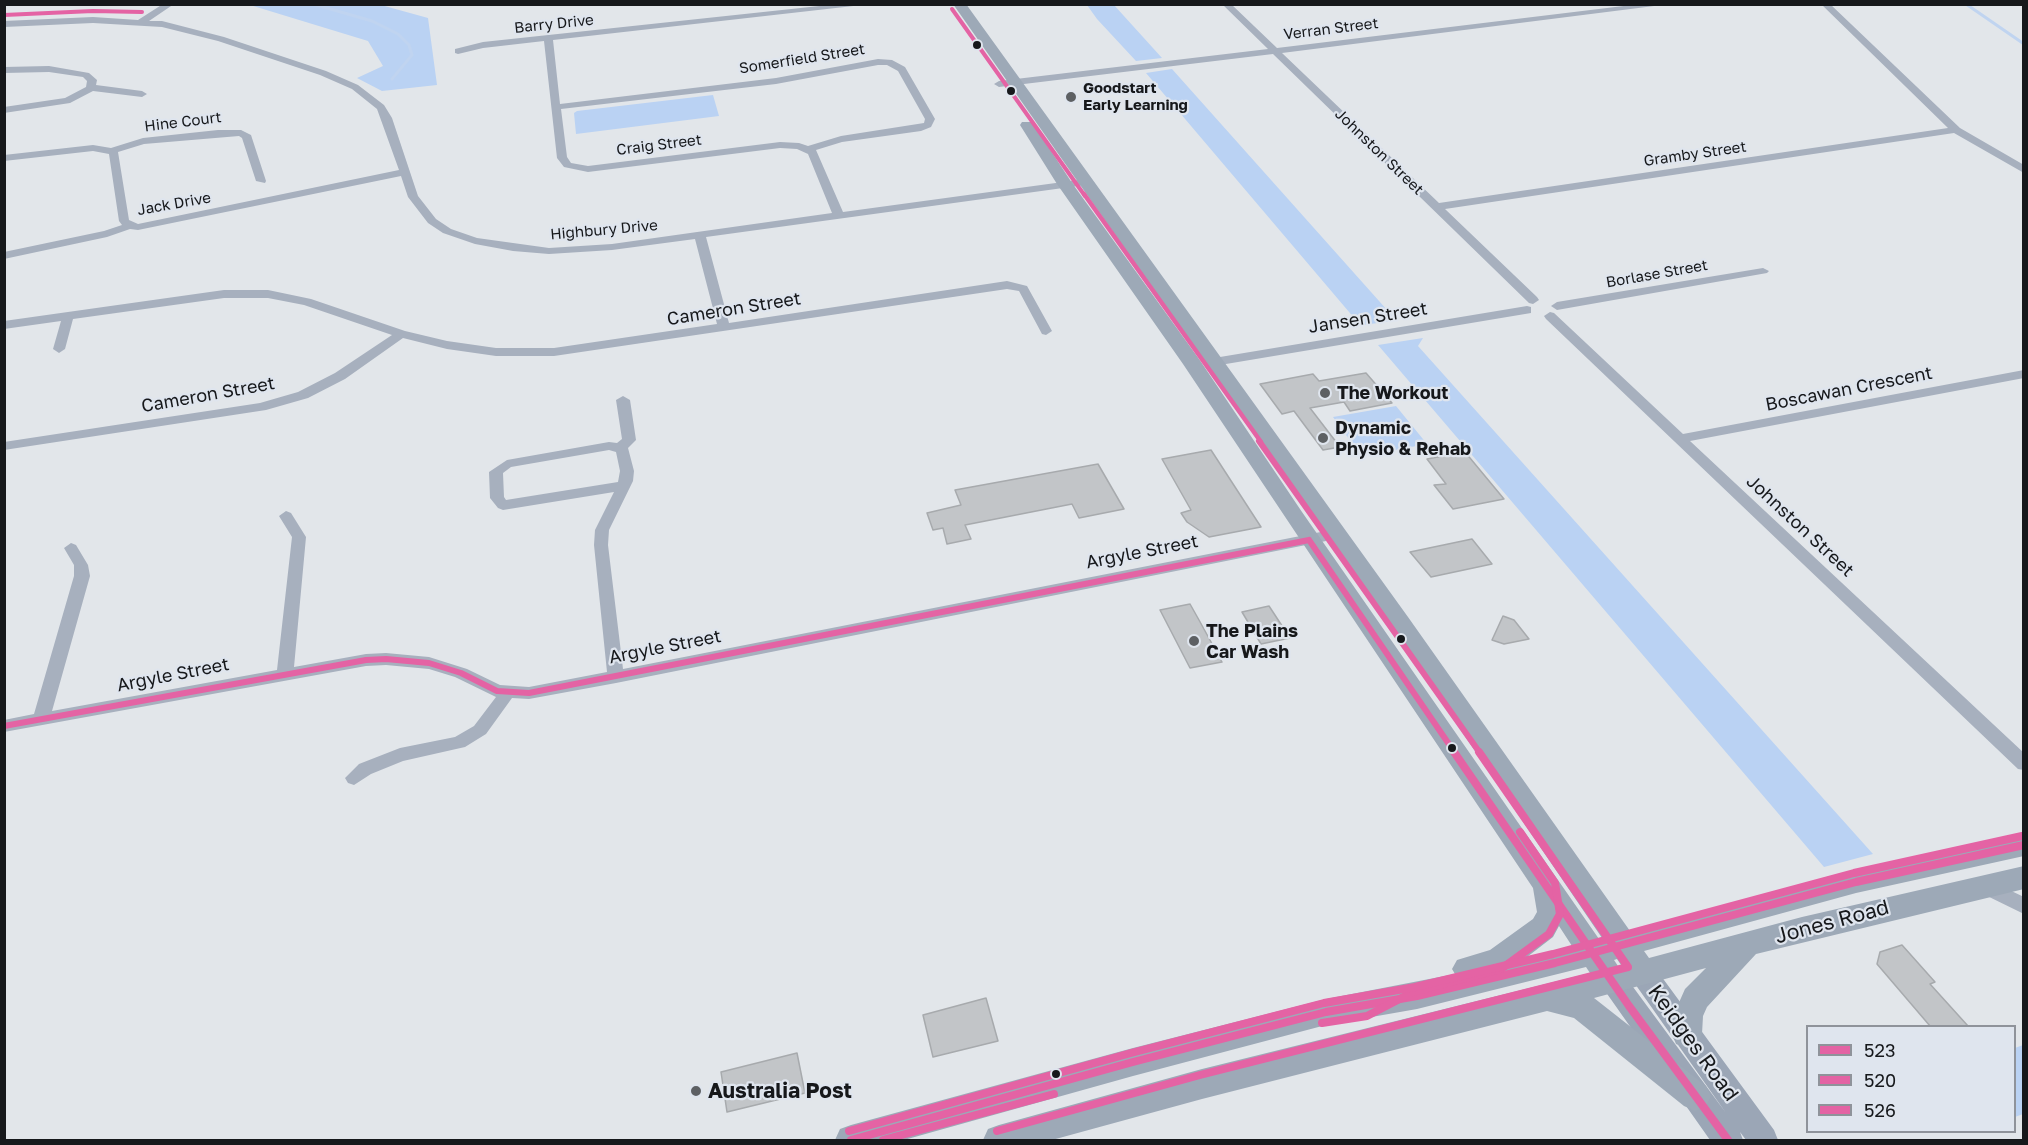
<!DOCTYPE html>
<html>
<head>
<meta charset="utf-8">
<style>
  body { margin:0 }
  #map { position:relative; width:2028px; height:1145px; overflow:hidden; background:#e2e6ea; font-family:"Golos Text",sans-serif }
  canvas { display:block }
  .frame { position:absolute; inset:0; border:6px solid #16181b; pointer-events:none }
  .legend { position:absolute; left:1806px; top:1025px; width:210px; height:108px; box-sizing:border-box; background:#dfe5ee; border:2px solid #8f939a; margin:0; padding:8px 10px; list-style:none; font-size:18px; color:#16181b }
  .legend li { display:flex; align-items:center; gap:12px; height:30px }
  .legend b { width:30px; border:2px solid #8f939a }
</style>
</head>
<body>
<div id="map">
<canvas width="2028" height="1145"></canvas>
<div class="frame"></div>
<ul class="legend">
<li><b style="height:8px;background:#e463a4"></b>523</li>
<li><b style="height:8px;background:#e463a4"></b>520</li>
<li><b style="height:8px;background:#e463a4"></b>526</li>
</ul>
</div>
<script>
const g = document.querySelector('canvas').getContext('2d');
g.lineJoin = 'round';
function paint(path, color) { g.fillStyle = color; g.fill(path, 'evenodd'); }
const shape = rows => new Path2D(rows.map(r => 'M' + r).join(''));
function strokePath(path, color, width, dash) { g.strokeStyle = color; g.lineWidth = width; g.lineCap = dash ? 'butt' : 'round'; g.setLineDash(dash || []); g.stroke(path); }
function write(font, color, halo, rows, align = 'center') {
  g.font = font + ' "Golos Text",sans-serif'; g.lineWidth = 4.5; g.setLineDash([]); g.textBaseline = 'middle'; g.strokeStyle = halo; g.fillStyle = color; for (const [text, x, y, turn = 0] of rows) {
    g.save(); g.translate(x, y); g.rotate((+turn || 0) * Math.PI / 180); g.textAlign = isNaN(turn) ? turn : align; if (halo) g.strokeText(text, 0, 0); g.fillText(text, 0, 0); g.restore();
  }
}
const green = shape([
  [250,5,381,5,428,18,437,85,382,91,357,78,383,66,368,41],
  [1087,5,1114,5,1162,58,1136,61,1097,19],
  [1172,69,1396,320,1352,327,1355,319,1146,73],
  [713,95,719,116,576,134,574,113,577,111],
  [1423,338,1418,346,1873,854,1824,867,1378,345],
  [1396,406,1427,444,1395,450,1391,444,1357,450,1333,417],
  [2023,1045,2023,1114,2015,1117,2015,1048]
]);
const stream = shape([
  [313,4,372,21,398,34,409,45,412,55,392,79],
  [1966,4,2024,44]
]);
const building = shape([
  [1366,373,1392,403,1350,411,1344,402,1310,408,1340,447,1323,450,1294,411,1282,414,1260,384,1313,374,1319,381,1366,373],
  [1211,450,1261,527,1209,537,1187,522,1181,513,1191,510,1162,459,1211,450],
  [1465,452,1504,499,1453,509,1434,485,1446,484,1427,459,1465,452],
  [1098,464,1124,509,1079,518,1072,504,965,525,971,539,947,544,943,528,933,530,927,513,961,505,955,490,1098,464],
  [1472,539,1492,564,1431,577,1410,552,1472,539],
  [1190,604,1199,620,1222,662,1190,668,1160,610,1190,604],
  [1269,606,1290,638,1261,644,1242,612,1269,606],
  [1503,616,1514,620,1529,639,1504,644,1492,640,1503,616],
  [1902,945,1935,982,1930,984,1968,1026,1930,1026,1877,964,1880,952,1902,945],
  [986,998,998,1041,933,1057,923,1015,986,998],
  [797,1053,805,1093,727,1112,721,1072,797,1053]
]);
const street = shape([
  [163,4,174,4,149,21,162,21,224,37,326,71,358,85,384,105,392,118,418,196,436,219,451,229,477,238,549,248,612,244,832,213,808,154,797,149,780,148,588,172,564,167,557,158,544,41,483,48,458,54,455,53,455,49,483,42,838,4,871,4,553,40,560,104,776,78,878,59,892,60,905,67,935,119,931,127,921,131,842,142,816,150,843,212,1085,179,1090,182,1085,185,706,237,729,323,1007,281,1027,286,1052,331,1046,335,1042,334,1019,291,1007,289,554,356,496,356,447,349,403,338,345,379,308,398,266,410,4,450,4,442,260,403,298,392,335,373,392,335,304,305,268,298,224,298,73,319,65,349,59,353,53,349,61,321,4,329,4,321,224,290,268,290,311,299,405,331,447,341,496,348,554,348,717,324,695,239,612,250,549,254,513,251,475,244,443,233,428,223,408,197,401,176,138,230,130,229,107,237,4,259,4,252,104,231,122,225,119,221,109,154,93,151,4,161,4,155,93,145,111,148,143,138,218,130,241,130,251,135,266,181,265,183,256,181,242,138,239,136,144,144,118,152,129,220,138,224,399,170,377,109,352,89,320,75,218,41,162,27,93,23,4,27,4,21,93,17,138,20,163,4],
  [878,65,887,65,898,71,925,119,924,123,841,136,808,146,799,143,780,142,588,166,571,163,567,157,561,109,776,84,878,65],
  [1222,4,1231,4,1277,48,1640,4,1670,4,1282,53,1439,203,1948,128,1821,4,1830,4,1960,128,2024,165,2024,173,1954,133,1445,209,1537,297,1539,300,1533,304,1529,303,1273,54,999,87,994,84,999,81,1268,49,1222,4],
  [49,66,89,73,97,80,96,85,142,91,147,94,142,97,93,91,70,103,4,113,4,107,65,98,86,87,87,81,83,77,49,72,4,73,4,67,49,66],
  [1763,268,1769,271,1767,273,1557,310,1551,306,1557,302,1763,268],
  [1527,306,1531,307,1531,313,1214,366,1208,362,1214,358,1527,306],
  [1550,312,1554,313,1683,434,2024,370,2024,378,1690,441,2024,753,2024,770,2018,769,1546,319,1544,316,1550,312],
  [623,396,630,400,636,440,628,448,634,471,633,481,609,530,608,545,623,669,1336,529,1343,534,1336,539,616,683,529,699,512,698,486,734,465,747,403,761,371,774,354,785,348,783,345,778,359,764,400,748,455,737,474,726,496,697,455,677,429,669,386,665,366,666,4,732,4,720,34,714,74,576,74,565,64,548,71,543,76,545,88,565,90,576,52,711,277,670,292,537,279,516,286,511,291,513,306,537,294,667,366,654,386,653,429,657,467,669,500,685,529,687,607,672,594,545,595,530,614,492,503,510,498,508,490,498,489,472,507,460,609,442,617,443,622,439,616,400,623,396],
  [609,450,616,452,620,471,618,482,506,500,504,497,503,473,511,467,609,450],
  [1986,879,2024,897,2024,914,1979,892,1977,887,1979,882,1986,879]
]);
const secondary = shape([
  [1643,961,1653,965,1774,1130,1778,1140,1746,1140,1740,1132,1743,1140,1710,1140,1598,981,1602,972,1612,969,1622,972,1726,1113,1633,981,1629,973,1633,965,1643,961]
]);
const primary = shape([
  [953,4,966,4,1408,617,1630,931,1856,871,2024,834,2024,856,1856,893,1644,951,1649,958,1802,917,2024,866,2024,889,1756,954,1707,1007,1703,1016,1702,1034,1698,1044,1687,1048,1676,1044,1672,1034,1673,1016,1685,989,1706,968,1594,998,1706,1086,1711,1096,1706,1106,1695,1111,1684,1106,1574,1018,1547,1011,1202,1099,1052,1140,983,1140,988,1129,999,1125,1202,1069,1590,973,1586,967,1417,1009,1326,1025,1133,1076,904,1140,835,1140,840,1129,851,1125,1133,1048,1326,999,1455,974,1452,969,1457,960,1490,950,1533,919,1537,912,1533,888,1183,364,1057,184,1020,125,1022,122,1032,122,1072,183,1199,359,1302,512,1599,939,1602,938,1392,629,953,4],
  [1559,926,1572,946,1527,957,1553,937,1559,926],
  [1617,959,1621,965,1618,966,1614,960,1617,959]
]);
const bus1Far1 = shape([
  [1309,540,1455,753],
  [4,726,366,660,386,659,429,663,461,673,497,691,529,693,1309,540]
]);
const bus1 = shape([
  [1454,752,1629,1006,1728,1140],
  [851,1140,1133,1062,1326,1012,1417,996,1555,963,1856,882,2024,845]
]);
const bus2Far3 = shape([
  [952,9,1085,196]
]);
const bus2Far2 = shape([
  [1084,194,1261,442]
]);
const bus2Far1 = shape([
  [1259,441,1480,753]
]);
const bus2 = shape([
  [1322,1023,1367,1016,1413,992,1501,969,1549,934,1560,914,1555,883,1520,832],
  [997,1131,1200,1075,1628,967,1479,752],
  [883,1140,1054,1094]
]);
const bus3Far1 = shape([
  [4,15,93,11,142,12]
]);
const bus3 = shape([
  [849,1131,1131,1053,1324,1003,1415,987,1553,954,1854,873,2022,836]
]);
const markers = [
  [977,45,5,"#16181b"],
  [1011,91,5,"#16181b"],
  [1071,97,6,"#5d6063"],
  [1325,393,6,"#5d6063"],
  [1323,438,6,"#5d6063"],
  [1401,639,5,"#16181b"],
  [1194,641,6,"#5d6063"],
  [1452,748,5,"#16181b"],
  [1056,1074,5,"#16181b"],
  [696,1091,6,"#5d6063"]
];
const farStreetnames = [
  ["Barry Drive",554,24,-6],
  ["Verran Street",1331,29,-7],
  ["Somerfield Street",802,59,-9],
  ["Hine Court",183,122,-7],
  ["Craig Street",659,145,-7],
  ["Johnston Street",1379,152,44],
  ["Gramby Street",1695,154,-8],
  ["Jack Drive",174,204,-10],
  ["Highbury Drive",604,230,-5],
  ["Borlase Street",1657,274,-10]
];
const farPoinames = [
  ["Goodstart",1083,88],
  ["Early Learning",1083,105]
];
const streetNames = [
  ["Cameron Street",734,309,-9],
  ["Jansen Street",1368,318,-9],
  ["Boscawan Crescent",1849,389,-11],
  ["Cameron Street",208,395,-10],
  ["Johnston Street",1800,526,43],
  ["Argyle Street",1142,552,-11],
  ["Argyle Street",665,647,-11],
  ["Argyle Street",173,675,-11]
];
const poiNames = [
  ["The Workout",1337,393],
  ["Dynamic",1335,428],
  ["Physio & Rehab",1335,449],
  ["The Plains",1206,631],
  ["Car Wash",1206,652]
];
const nearStreetnames = [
  ["Jones Road",1832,922,-15],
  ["Keidges Road",1693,1043,54]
];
const nearPoinames = [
  ["Australia Post",708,1091]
];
paint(green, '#bad2f3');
strokePath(stream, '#c0d4f0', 3);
paint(building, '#c2c5c8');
strokePath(building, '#a7aaad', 1.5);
paint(street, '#a7b0be');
paint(secondary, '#9ba6b6');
paint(primary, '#9da9b7');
strokePath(bus1Far1, '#e463a4', 6);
strokePath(bus1, '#e463a4', 8);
strokePath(bus2Far3, '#e463a4', 4);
strokePath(bus2Far2, '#e463a4', 4.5);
strokePath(bus2Far1, '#e463a4', 6);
strokePath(bus2, '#e463a4', 8);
strokePath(bus3Far1, '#e463a4', 4);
strokePath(bus3, '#e463a4', 8);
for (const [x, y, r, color] of markers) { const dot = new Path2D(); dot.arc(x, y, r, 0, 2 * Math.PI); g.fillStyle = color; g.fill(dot); strokePath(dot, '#dfe5ee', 2); }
write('15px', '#16181b', '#dfe5ee', farStreetnames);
write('bold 15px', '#16181b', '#dfe5ee', farPoinames, 'left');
write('18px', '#16181b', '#dfe5ee', streetNames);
write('bold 18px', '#16181b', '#dfe5ee', poiNames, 'left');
write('21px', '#16181b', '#dfe5ee', nearStreetnames);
write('bold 21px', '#16181b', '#dfe5ee', nearPoinames, 'left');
</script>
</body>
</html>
